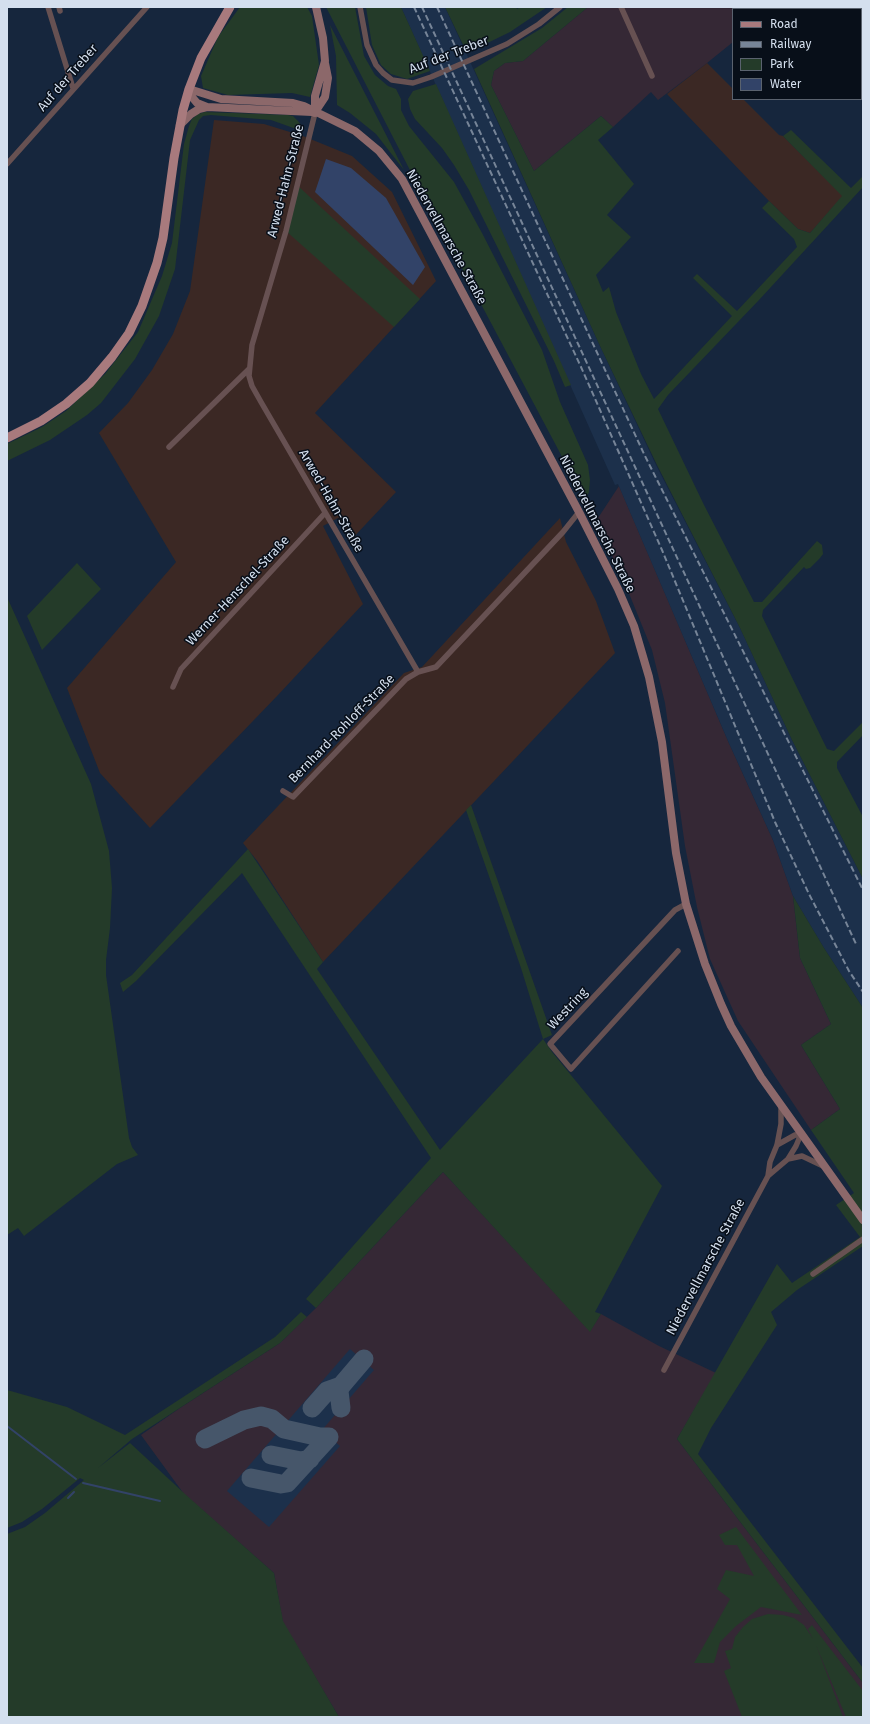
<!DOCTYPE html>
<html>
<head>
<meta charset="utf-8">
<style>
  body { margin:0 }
  #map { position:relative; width:870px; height:1724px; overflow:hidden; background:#16263d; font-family:"Fira Sans",sans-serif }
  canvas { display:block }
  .frame { position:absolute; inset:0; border:8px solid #d4dfee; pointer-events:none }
  .legend { position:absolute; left:732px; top:8px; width:130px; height:92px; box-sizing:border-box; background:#080f19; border:1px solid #5a626e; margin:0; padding:5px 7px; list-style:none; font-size:12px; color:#d4dfee }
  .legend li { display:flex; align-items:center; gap:8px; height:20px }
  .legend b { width:20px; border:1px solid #5a626e }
</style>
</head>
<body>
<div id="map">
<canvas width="870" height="1724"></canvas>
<div class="frame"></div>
<ul class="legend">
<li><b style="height:5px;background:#a87a7d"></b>Road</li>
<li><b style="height:5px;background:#778598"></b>Railway</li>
<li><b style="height:11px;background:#243b29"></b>Park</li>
<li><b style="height:11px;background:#324368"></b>Water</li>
</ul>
</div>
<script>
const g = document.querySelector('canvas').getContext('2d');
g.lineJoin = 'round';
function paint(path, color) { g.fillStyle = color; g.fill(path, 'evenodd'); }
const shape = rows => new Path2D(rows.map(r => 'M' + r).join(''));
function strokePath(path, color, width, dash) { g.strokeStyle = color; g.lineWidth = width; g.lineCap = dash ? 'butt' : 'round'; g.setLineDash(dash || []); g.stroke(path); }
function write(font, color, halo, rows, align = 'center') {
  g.font = font + ' "Fira Sans",sans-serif'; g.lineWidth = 3; g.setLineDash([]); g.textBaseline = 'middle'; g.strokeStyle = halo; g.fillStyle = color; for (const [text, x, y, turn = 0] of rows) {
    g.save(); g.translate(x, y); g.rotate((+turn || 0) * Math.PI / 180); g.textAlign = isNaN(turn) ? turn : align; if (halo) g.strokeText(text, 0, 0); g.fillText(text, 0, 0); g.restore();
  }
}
const commercial = shape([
  [707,63,733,89,733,99,743,99,779,135,783,136,843,196,810,233,798,229,769,201,667,94],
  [214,120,264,124,303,136,352,156,392,192,436,281,315,413,396,492,350,541,338,518,323,526,363,604,278,695,150,828,100,773,67,688,176,562,99,433,128,403,152,370,173,334,190,291],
  [560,518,566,542,596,601,615,653,323,962,258,862,243,843,404,673,422,667]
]);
const industrial = shape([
  [588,7,777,7,774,9,733,9,733,42,707,63,658,100,651,92,613,127,601,116,534,171,491,85,494,71,505,63,523,61],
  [619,486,728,741,773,840,793,896,800,958,831,1024,801,1045,840,1109,811,1130,738,1021,710,959,697,907,685,846,665,703,652,650,626,586,596,521],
  [443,1172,590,1331,601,1314,659,1346,716,1373,677,1439,863,1683,863,1717,339,1717,283,1623,274,1573,184,1494,141,1435,180,1408,280,1343,316,1308]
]);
const built = shape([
  [401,7,445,7,600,346,656,465,740,628,792,740,863,879,863,1008,824,948,793,896,773,840,728,741,618,484,615,485],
  [350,1349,374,1370,322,1430,340,1446,269,1527,227,1491]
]);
const green = shape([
  [240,7,307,7,312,16,319,65,310,97,292,93,228,95,203,88,201,76,218,37],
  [326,7,355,7,364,56,375,75,388,86,396,89,401,99,401,110,409,126,454,182,482,233,542,350,560,402,588,465,590,480,589,492,585,500,413,176],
  [366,7,401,7,430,71,407,79,391,74,381,65,372,45],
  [445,7,516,7,517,9,520,7,547,7,510,32,467,53],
  [568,7,588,7,523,61,505,63,494,71,491,85,534,171,601,116,613,127,598,140,634,184,607,215,631,237,596,275,603,292,609,287,616,312,641,374,654,399,732,316,693,278,697,274,737,311,797,247,794,239,762,208,769,201,798,229,810,233,842,196,783,136,791,130,851,188,863,176,863,187,759,300,668,395,658,409,704,505,754,602,762,602,817,541,822,545,823,554,820,558,810,568,806,569,804,567,763,610,762,616,827,749,834,751,863,722,863,735,837,762,837,768,863,817,863,879,792,740,740,628,657,465,600,346,474,69,542,28],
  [330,25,404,170,376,134,350,113,337,105,336,56],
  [436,84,571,385,565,387,554,361,469,190,454,165,442,148,415,119,410,109,408,99,413,91],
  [205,112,288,115,293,116,298,121,302,126,302,131,271,120,211,115,203,116,199,120,190,140,175,269,159,316,135,359,101,403,87,415,50,440,7,461,7,444,42,427,66,411,105,374,138,332,162,276,172,243,184,144,189,126,192,119,198,114],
  [297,185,420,299,394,327,286,231],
  [77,563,101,589,42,650,27,616],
  [7,597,91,784,109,851,112,888,110,928,106,960,106,975,129,1138,132,1147,138,1155,117,1164,24,1236,18,1228,7,1235],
  [471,805,552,1035,543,1039,552,1052,662,1186,595,1312,601,1314,590,1332,443,1172,316,1308,306,1299,431,1158,242,873,136,981,123,992,120,983,132,975,248,849,323,962,317,969,440,1150,543,1039,521,968,466,810],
  [793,896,824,948,863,1008,863,1246,797,1290,771,1312,777,1325,711,1428,698,1454,863,1668,863,1683,677,1439,777,1264,792,1283,860,1237,836,1205,854,1193,811,1130,840,1109,801,1045,831,1024,800,958],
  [301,1312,307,1317,280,1343,132,1439,98,1468,130,1443,185,1494,274,1573,283,1621,339,1717,7,1717,7,1534,25,1527,45,1513,84,1480,80,1478,42,1509,22,1522,7,1528,7,1390,67,1407,125,1435,275,1337],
  [736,1527,802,1615,761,1607,736,1626,720,1642,714,1663,694,1663,730,1599,717,1589,726,1570,754,1576,737,1545,725,1545,719,1535],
  [768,1614,783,1615,794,1618,804,1625,813,1639,808,1629,812,1625,863,1691,863,1717,846,1717,816,1645,843,1717,742,1717,724,1671,731,1668,725,1651,732,1649,735,1637,743,1627,752,1619]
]);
const water = shape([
  [326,159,351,168,386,198,425,267,413,285,315,192]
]);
const stream = shape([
  [7,1426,76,1479],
  [83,1483,160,1501],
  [68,1498,74,1492]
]);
const taxiway = shape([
  [341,1386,339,1391,341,1408],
  [312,1408,327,1391,341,1386,364,1359],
  [205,1439,244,1420,261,1416,272,1419,284,1429,320,1437,329,1437],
  [271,1455,301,1461,310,1459],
  [251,1478,281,1484,287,1483,329,1437]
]);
const street = shape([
  [48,7,73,88],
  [59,7,60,11],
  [360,7,367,45,376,65,383,73,392,80,413,83,431,77,507,44,539,24,560,7],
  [621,7,652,76],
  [315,113,286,231,252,345,249,376,252,386,261,402,418,672,436,667,563,532,579,512],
  [7,164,147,7],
  [169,447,249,369],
  [173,687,181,669,325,513],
  [283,791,293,797,406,679,418,672],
  [678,951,571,1069,550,1044,675,910,686,904],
  [777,1145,795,1135,801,1134,796,1146,788,1159],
  [768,1176,788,1159,802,1156,823,1166],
  [813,1274,863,1239],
  [664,1370,768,1176,770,1162,777,1145,781,1124,781,1106]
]);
const secondary = shape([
  [189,89,221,99,293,103,304,106,355,131,379,151,402,179,579,512,618,589,634,626,649,677,662,742,676,853,686,904,705,964,721,1004,731,1026,761,1077,863,1220],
  [189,89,192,97,197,103,207,107,312,112],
  [315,112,325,97,328,78,325,63],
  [315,113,315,96,325,61,323,38,316,7],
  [180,125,191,114,199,109,207,107]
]);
const primary = shape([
  [7,438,41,421,66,404,90,383,112,357,129,333,142,306,157,263,163,238,174,158,183,110,189,89,201,58,230,7]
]);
const rail = shape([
  [414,7,581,367,662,550,775,822,809,894,849,971,863,992],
  [422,7,856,944],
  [437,7,644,454,863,890]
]);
const streetNames = [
  ["Auf der Treber",449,55,-21],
  ["Auf der Treber",68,78,-49],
  ["Arwed-Hahn-Straße",286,181,-76],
  ["Niedervellmarsche Straße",446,237,61],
  ["Arwed-Hahn-Straße",331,501,60],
  ["Niedervellmarsche Straße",597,524,63],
  ["Werner-Henschel-Straße",238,591,-47],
  ["Bernhard-Rohloff-Straße",342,729,-46],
  ["Westring",568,1009,-47],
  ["Niedervellmarsche Straße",706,1267,-62]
];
paint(commercial, '#3b2824');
paint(industrial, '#352835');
paint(built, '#1c304b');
paint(green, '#243b29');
paint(water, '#324368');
strokePath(stream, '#324368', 2);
strokePath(taxiway, '#46566a', 19);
strokePath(street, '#675152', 5.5);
strokePath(secondary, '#8c686a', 8);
strokePath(primary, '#a87a7d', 9);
strokePath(rail, '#778598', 2, [6, 3]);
write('13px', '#d4dfee', '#080f19', streetNames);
</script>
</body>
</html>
